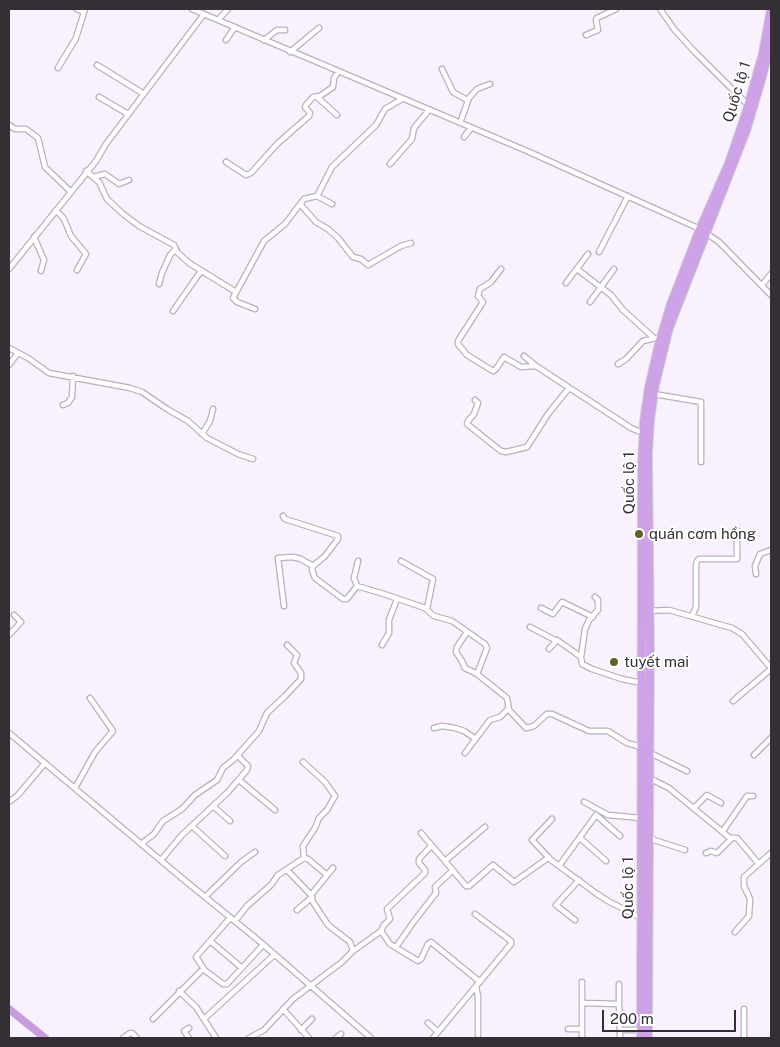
<!DOCTYPE html>
<html>
<head>
<meta charset="utf-8">
<style>
  body { margin:0 }
  #map { position:relative; width:780px; height:1047px; overflow:hidden; background:#f9f2fe; font-family:"Public Sans",sans-serif }
  canvas { display:block }
  .frame { position:absolute; inset:0; border:10px solid #332f35; pointer-events:none }
  .scale { position:absolute; left:602px; top:1010px; width:134px; height:22px; box-sizing:border-box; border:2px solid #332f35; border-top:0; padding-left:6px; font-size:15px; line-height:18px; white-space:nowrap; color:#332f35; -webkit-text-stroke:4px #fff; paint-order:stroke }
</style>
</head>
<body>
<div id="map">
<canvas width="780" height="1047"></canvas>
<div class="frame"></div>
<div class="scale">200 m</div>
</div>
<script>
const g = document.querySelector('canvas').getContext('2d');
g.lineJoin = 'round';
const shape = rows => new Path2D(rows.map(r => 'M' + r).join(''));
function strokePath(path, color, width, dash) { g.strokeStyle = color; g.lineWidth = width; g.lineCap = dash ? 'butt' : 'round'; g.setLineDash(dash || []); g.stroke(path); }
function write(font, color, halo, rows, align = 'center') {
  g.font = font + ' "Public Sans",sans-serif'; g.lineWidth = 4; g.setLineDash([]); g.textBaseline = 'middle'; g.strokeStyle = halo; g.fillStyle = color; for (const [text, x, y, turn = 0] of rows) {
    g.save(); g.translate(x, y); g.rotate((+turn || 0) * Math.PI / 180); g.textAlign = isNaN(turn) ? turn : align; if (halo) g.strokeText(text, 0, 0); g.fillText(text, 0, 0); g.restore();
  }
}
const river = shape([
  [9,1009,45,1038]
]);
const minor = shape([
  [77,9,84,12],
  [192,9,527,151,700,229,719,242,771,295],
  [660,9,674,29,693,50,748,105],
  [219,19,228,9],
  [586,35,598,30,596,20,597,18,616,9],
  [226,40,235,27],
  [264,40,277,30,285,30],
  [290,52,319,28],
  [97,65,144,94],
  [58,68,76,38,85,9],
  [442,69,453,92,467,100],
  [99,97,128,114],
  [317,97,337,115],
  [460,123,469,98,477,89,490,84],
  [9,125,15,129,26,129,38,138,45,167,70,191],
  [464,137,471,128],
  [226,162,246,175,251,173,278,143,309,116,310,113,305,107,306,105,313,97,320,96,333,87,334,78,338,72],
  [390,164,412,139,414,128,429,110],
  [86,171,99,182,107,199,122,213,139,226,174,245,177,252,189,263,236,292],
  [93,177,105,174,119,184,129,180],
  [317,196,332,204],
  [300,204,316,222,328,229,338,238,353,257,361,259,368,265,401,246,411,243],
  [56,210,64,219,71,236,86,254,77,270],
  [34,237,44,260,41,271],
  [599,252,628,196],
  [9,269,96,161,106,144,204,14],
  [501,269,491,282,480,289,478,296,483,302,458,341,458,344,467,355,493,371,496,369,504,357,521,367,536,366,631,428,643,433],
  [577,269,611,295,623,310,654,338],
  [566,283,588,254],
  [159,284,162,273,170,255,176,249],
  [762,285,771,274],
  [590,302,614,269],
  [255,309,237,302,233,298,264,241,285,224,304,199,317,196,332,167,376,125,385,109,402,99],
  [173,311,201,271],
  [9,348,28,358,49,373,130,388,142,392,167,409,188,421,207,438,238,454,253,459],
  [524,356,536,366],
  [618,364,626,359,643,341,655,338],
  [9,365,18,353],
  [654,394,701,402,701,462],
  [475,400,478,403,474,414,468,421,467,424,501,451,506,452,527,447,548,414,569,388],
  [63,405,68,403,72,397,73,376],
  [202,434,210,421,213,409],
  [283,516,285,519,338,536,338,539,325,556,313,566,312,570,315,578,343,599,347,599,357,586,384,594,425,608,434,616,452,621,485,644,487,648,477,674,507,698,509,710,526,728,534,726,547,714,552,714,589,731,608,731,627,743,642,747],
  [401,561,433,579,427,609],
  [756,574,755,566,760,554,771,550],
  [357,586,354,578,358,561],
  [595,597,598,600,598,610,589,620,585,629,581,657,582,664,592,669,622,679,642,683],
  [284,606,278,558,293,557,301,559,313,566],
  [541,608,553,614,562,602,593,617],
  [648,611,669,610,732,628,742,634,771,668],
  [692,616,696,607,696,565,697,561,699,559,737,559,737,530],
  [530,627,555,640],
  [467,632,457,647,456,652,462,661,465,668,477,674],
  [9,635,21,622,14,615],
  [382,645,389,633,389,620,397,599],
  [549,649,557,640,581,657],
  [733,701,771,669],
  [434,728,442,726,455,728,464,731,476,739],
  [9,733,183,879,258,940,371,1038],
  [465,753,490,720,500,717,508,709],
  [650,753,687,771],
  [754,755,771,738],
  [649,778,669,788,730,838,737,838,758,863],
  [239,780,275,810],
  [75,788,95,752,113,731,90,698],
  [9,802,18,795,45,763],
  [584,802,608,815,641,818],
  [213,806,230,821],
  [694,808,707,795,721,803],
  [552,819,532,840,551,860,597,894,608,901,641,918],
  [192,826,225,856],
  [485,827,445,861,466,886,469,886,493,865,514,882,548,858],
  [723,831,747,796,753,796],
  [421,833,445,861],
  [580,838,606,861],
  [648,838,685,850],
  [141,844,154,834,163,821,182,809,195,795,217,780,223,768,234,759,259,731,267,713,285,696,301,679,301,673,294,663,297,655,287,645],
  [706,853,711,851,717,853,732,838],
  [304,858,308,859,327,875],
  [161,860,182,835,228,792,247,770,248,766,238,756],
  [559,866,596,815,620,836],
  [311,895,333,868],
  [205,897,241,862,255,852],
  [297,910,312,897],
  [575,920,556,905,579,880],
  [235,921,247,906,271,885,278,875,304,858,303,846,315,828,319,818,327,810,335,796,325,782,303,762],
  [381,931,384,925,390,919,387,909,425,873,425,870,419,863,419,859,431,846],
  [735,932,749,916,750,899,744,886,744,877,771,853],
  [210,941,242,968],
  [396,947,415,920,436,893,435,887,452,871],
  [353,951,381,931,390,944,418,961,421,959,428,944,431,942,480,982],
  [204,969,196,957,230,918],
  [619,984,619,1004],
  [476,987,478,996,478,1035],
  [179,991,196,1007,216,1038],
  [582,1003,619,1004,620,1038],
  [283,1009,309,1038],
  [153,1019,203,969,223,984,227,984,263,945],
  [204,1019,274,955],
  [428,1023,438,1032],
  [189,1028,184,1031,189,1038],
  [568,1029,582,1029],
  [301,1030,312,1019],
  [620,1030,641,1030],
  [123,1038,130,1033,132,1033,137,1038],
  [249,1038,264,1030,293,999,342,962,353,951,350,942,328,925,313,902,311,895,287,870],
  [336,1038,341,1034],
  [433,1038,511,944,511,941,475,914],
  [582,1038,582,982],
  [744,1038,744,1009]
]);
const trunk = shape([
  [641,1038,642,466,644,421,649,387,659,344,671,304,700,229,729,163,746,113,763,53,771,9],
  [648,1038,650,650,648,454,650,421,655,385,669,328,746,131,762,77,771,40]
]);
const markers = [
  [639,534,5,"#645e2a"],
  [614,662,5,"#645e2a"]
];
const streetNames = [
  ["Quốc lộ 1",737,92,-73],
  ["Quốc lộ 1",629,483,-90],
  ["Quốc lộ 1",628,888,-90]
];
const poiNames = [
  ["quán cơm hồng",649,534],
  ["tuyết mai",624,662]
];
strokePath(river, '#c79de0', 8);
strokePath(minor, '#b8b0be', 7);
strokePath(trunk, '#d6d5d7', 10);
strokePath(minor, '#fff', 4.5);
strokePath(trunk, '#cea2e6', 8);
for (const [x, y, r, color] of markers) { const dot = new Path2D(); dot.arc(x, y, r, 0, 2 * Math.PI); g.fillStyle = color; g.fill(dot); strokePath(dot, '#fff', 2); }
write('15px', '#332f35', '#fff', streetNames);
write('15px', '#332f35', '#fff', poiNames, 'left');
</script>
</body>
</html>
